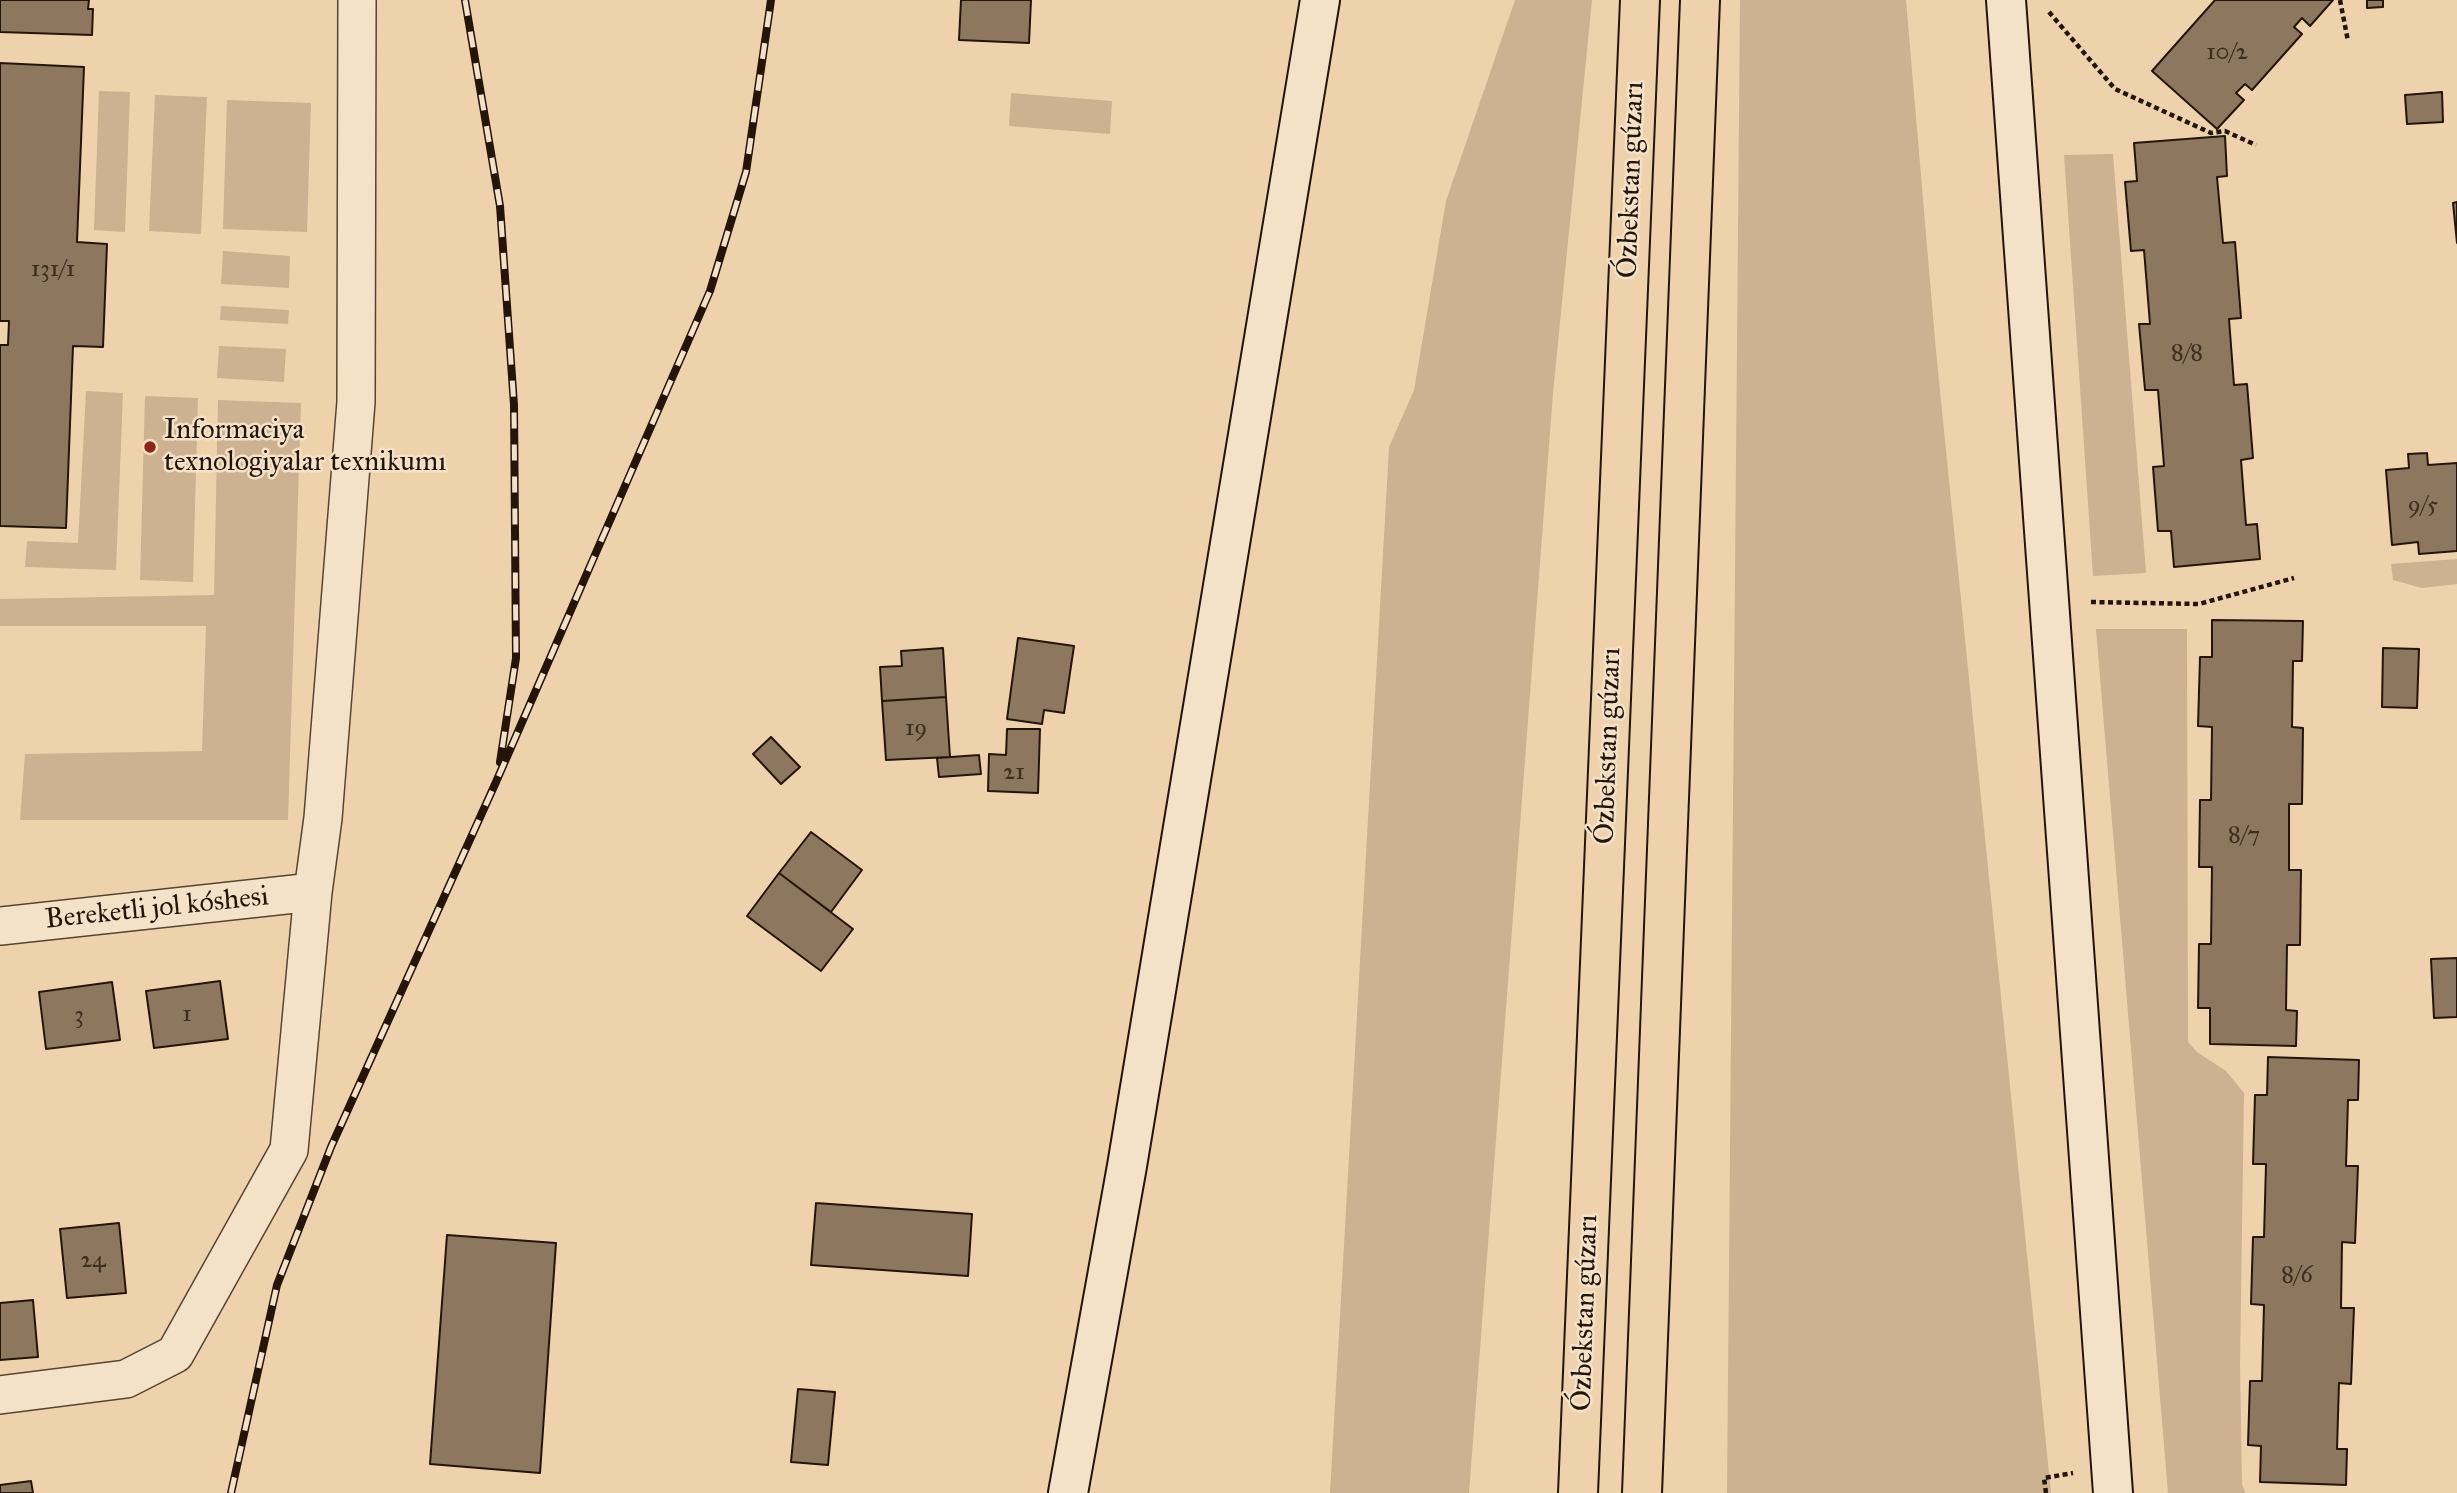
<!DOCTYPE html>
<html>
<head>
<meta charset="utf-8">
<style>
  body { margin:0 }
  canvas { display:block; background:#eed2ab }
</style>
</head>
<body>
<canvas width="2457" height="1493"></canvas>
<script>
const g = document.querySelector('canvas').getContext('2d');
g.lineJoin = 'round';
function paint(path, color) { g.fillStyle = color; g.fill(path, 'evenodd'); }
const shape = rows => new Path2D(rows.map(r => 'M' + r).join(''));
function strokePath(path, color, width, dash) { g.strokeStyle = color; g.lineWidth = width; g.lineCap = dash ? 'butt' : 'round'; g.setLineDash(dash || []); g.stroke(path); }
function write(font, color, halo, rows, align = 'center') {
  g.font = font + ' "IM FELL Great Primer",serif'; g.lineWidth = 5; g.setLineDash([]); g.textBaseline = 'middle'; g.strokeStyle = halo; g.fillStyle = color; for (const [text, x, y, turn = 0] of rows) {
    g.save(); g.translate(x, y); g.rotate((+turn || 0) * Math.PI / 180); g.textAlign = isNaN(turn) ? turn : align; if (halo) g.strokeText(text, 0, 0); g.fillText(text, 0, 0); g.restore();
  }
}
const green = shape([
  [1515,0,1592,0,1553,393,1469,1493,1330,1493,1389,447,1414,390,1446,201],
  [1740,0,1906,0,1936,351,2051,1493,1727,1493],
  [99,91,130,92,125,232,94,230],
  [1011,93,1112,101,1110,134,1009,126],
  [155,95,207,97,201,234,149,231],
  [227,100,311,103,307,232,223,229],
  [2113,154,2146,573,2093,576,2064,155],
  [223,251,290,256,289,288,221,284],
  [221,306,289,310,288,324,220,320],
  [219,346,286,349,284,382,217,378],
  [86,391,123,393,116,570,25,567,27,541,78,543],
  [145,396,198,398,193,582,140,580],
  [218,400,301,403,288,820,20,820,25,754,202,751,206,626,0,626,0,599,214,595],
  [2457,559,2457,584,2422,588,2393,580,2391,564],
  [2096,629,2187,629,2188,1042,2197,1052,2226,1071,2244,1093,2240,1366,2242,1484,2245,1493,2168,1493]
]);
const building = shape([
  [0,0,89,0,88,9,93,9,92,35,0,32,0,0],
  [961,0,1031,0,1029,43,959,40,961,0],
  [2215,0,2333,0,2310,26,2302,18,2294,27,2302,34,2252,90,2245,84,2236,93,2244,100,2217,129,2152,71,2215,0],
  [2367,0,2383,0,2383,7,2367,8,2367,0],
  [0,63,84,67,77,242,107,244,103,347,73,346,66,528,0,526,0,345,8,345,9,321,0,321,0,63],
  [2442,92,2443,122,2407,124,2405,95,2442,92],
  [2225,136,2227,176,2217,177,2223,243,2235,242,2241,318,2229,319,2234,385,2247,384,2253,458,2241,460,2246,525,2257,524,2260,559,2174,567,2171,531,2158,531,2153,467,2164,466,2158,390,2145,390,2139,324,2150,324,2144,250,2131,251,2125,182,2137,181,2134,143,2225,136],
  [2457,202,2457,243,2453,203,2457,202],
  [2427,453,2428,465,2457,463,2457,551,2419,554,2418,542,2392,545,2386,470,2409,468,2408,454,2427,453],
  [2212,620,2303,621,2302,661,2293,661,2292,727,2303,728,2302,804,2289,804,2289,870,2301,870,2300,945,2287,945,2286,1010,2297,1011,2296,1046,2210,1044,2210,1008,2198,1008,2199,944,2211,944,2212,867,2199,867,2200,800,2211,800,2212,727,2198,726,2200,657,2212,657,2212,620],
  [1018,638,1074,646,1064,713,1044,710,1042,724,1007,719,1018,638],
  [943,648,946,697,882,701,880,667,902,666,901,651,943,648],
  [2383,648,2419,649,2417,708,2382,707,2383,648],
  [946,697,950,757,886,760,882,701,946,697],
  [1007,729,1040,729,1038,793,988,791,989,754,1006,755,1007,729],
  [771,737,800,767,781,784,753,754,771,737],
  [979,755,981,774,939,777,937,758,979,755],
  [811,832,862,870,831,912,779,873,811,832],
  [779,873,853,929,821,971,747,916,779,873],
  [2457,958,2457,1017,2434,1018,2431,959,2457,958],
  [220,981,228,1039,154,1048,146,991,220,981],
  [112,982,120,1040,46,1049,39,992,112,982],
  [2268,1057,2359,1060,2358,1100,2348,1100,2346,1166,2358,1166,2355,1243,2342,1242,2341,1308,2354,1308,2351,1384,2339,1383,2337,1449,2347,1449,2346,1485,2260,1482,2261,1446,2248,1445,2250,1381,2262,1381,2264,1305,2251,1304,2253,1237,2264,1237,2266,1164,2253,1164,2255,1095,2267,1095,2268,1057],
  [816,1203,972,1214,968,1276,811,1265,816,1203],
  [119,1223,126,1293,67,1298,60,1229,119,1223],
  [447,1235,556,1243,540,1473,430,1464,447,1235],
  [33,1300,38,1357,0,1360,0,1303,33,1300],
  [798,1389,835,1392,828,1465,791,1462,798,1389],
  [31,1481,33,1493,0,1493,0,1485,31,1481]
]);
const path = shape([
  [2340,0,2348,41],
  [2049,12,2115,89,2211,133,2225,131,2256,145],
  [2091,602,2199,604,2294,578],
  [2046,1493,2044,1478,2073,1473]
]);
const minor = shape([
  [0,926,313,892],
  [0,1395,126,1379,175,1354,289,1150,313,892,323,818,356,402,357,0]
]);
const secondary = shape([
  [2006,0,2113,1493],
  [1068,1493,1127,1166,1320,0]
]);
const primary = shape([
  [1578,1493,1640,0],
  [1642,1493,1700,0]
]);
const rail = shape([
  [465,0,500,206,514,405,516,658,500,762],
  [231,1493,277,1285,331,1147,496,782,710,291,746,172,771,0]
]);
const markers = [
  [150,447,7,"#8f2418"]
];
const numberNames = [
  ["10/2",2227,53],
  ["131/1",53,270],
  ["8/8",2187,354],
  ["9/5",2423,506],
  ["19",916,729],
  ["21",1014,773],
  ["8/7",2244,836],
  ["1",187,1015],
  ["3",79,1016],
  ["24",93,1261],
  ["8/6",2297,1276]
];
const streetNames = [
  ["Ózbekstan gúzarı",1632,180,-88],
  ["Ózbekstan gúzarı",1609,746,-88],
  ["Bereketli jol kóshesi",157,909,-6],
  ["Ózbekstan gúzarı",1586,1313,-88]
];
const poiNames = [
  ["Informaciya",164,431],
  ["texnologiyalar texnikumı",164,463]
];
paint(green, '#ccb290');
paint(building, '#8d775e');
strokePath(building, '#24150b', 2);
strokePath(minor, '#564433', 40);
strokePath(secondary, '#24150b', 42);
strokePath(primary, '#24150b', 42);
strokePath(path, '#24150b', 4.5, [5, 3.5]);
strokePath(minor, '#f4e2c8', 37);
strokePath(secondary, '#f4e2c8', 38);
strokePath(primary, '#eed2ab', 38);
strokePath(rail, '#24150b', 8);
strokePath(rail, '#f4e2c8', 5, [16]);
for (const [x, y, r, color] of markers) { const dot = new Path2D(); dot.arc(x, y, r, 0, 2 * Math.PI); g.fillStyle = color; g.fill(dot); strokePath(dot, '#f4e2c8', 2.5); }
write('24px', '#3e2e20', null, numberNames);
write('28px', '#24150b', '#f4e2c8', streetNames);
write('28px', '#24150b', '#f4e2c8', poiNames, 'left');
</script>
</body>
</html>
